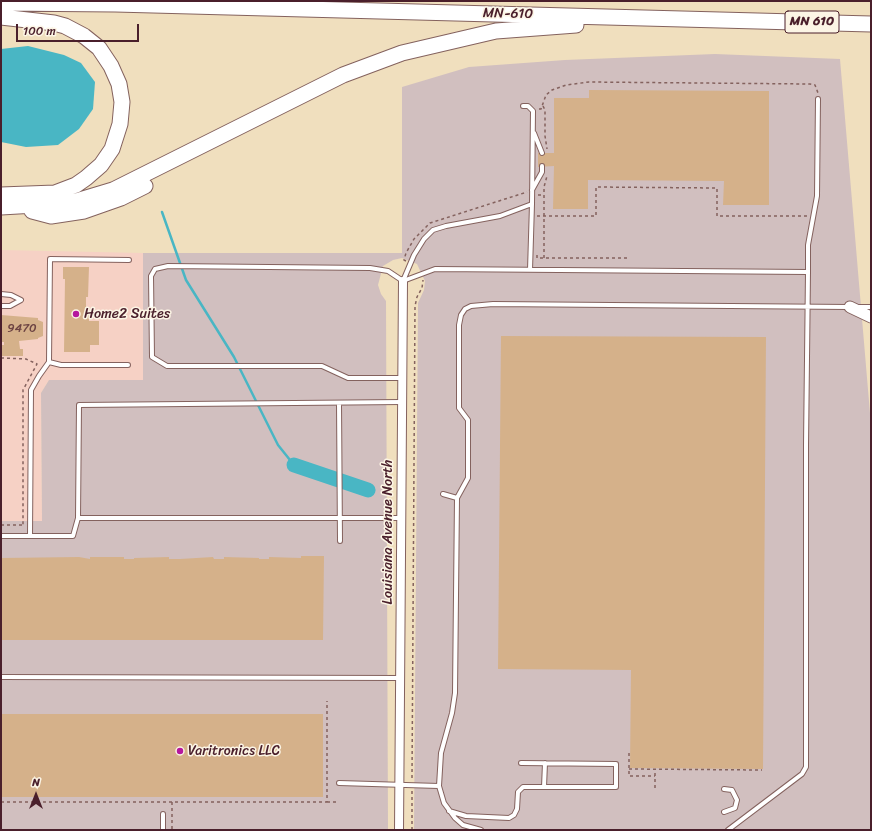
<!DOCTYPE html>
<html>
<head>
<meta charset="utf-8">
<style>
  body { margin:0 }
  #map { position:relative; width:872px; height:831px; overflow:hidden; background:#f0dfbe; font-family:Sriracha,sans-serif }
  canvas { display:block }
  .frame { position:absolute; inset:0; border:2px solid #4a1f2b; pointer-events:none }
  .north { position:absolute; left:16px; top:775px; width:40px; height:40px; -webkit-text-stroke:3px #fcf5e5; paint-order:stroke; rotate:0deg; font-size:11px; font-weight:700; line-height:16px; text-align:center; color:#4a1f2b }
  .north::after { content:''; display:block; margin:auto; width:14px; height:18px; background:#4a1f2b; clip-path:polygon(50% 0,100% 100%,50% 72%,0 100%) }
  .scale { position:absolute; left:16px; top:24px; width:123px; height:18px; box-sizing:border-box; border:2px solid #4a1f2b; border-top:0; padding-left:5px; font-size:12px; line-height:14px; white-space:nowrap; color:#4a1f2b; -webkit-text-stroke:3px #fcf5e5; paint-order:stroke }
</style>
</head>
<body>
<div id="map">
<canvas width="872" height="831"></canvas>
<div class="frame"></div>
<div class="north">N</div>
<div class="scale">100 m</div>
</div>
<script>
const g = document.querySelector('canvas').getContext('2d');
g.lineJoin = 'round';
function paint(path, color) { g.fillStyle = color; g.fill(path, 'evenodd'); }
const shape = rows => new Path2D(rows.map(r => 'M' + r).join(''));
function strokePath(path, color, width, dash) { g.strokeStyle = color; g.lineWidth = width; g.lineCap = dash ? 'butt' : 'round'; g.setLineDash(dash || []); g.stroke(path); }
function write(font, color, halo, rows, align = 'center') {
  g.font = font + ' Sriracha,sans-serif'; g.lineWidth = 3; g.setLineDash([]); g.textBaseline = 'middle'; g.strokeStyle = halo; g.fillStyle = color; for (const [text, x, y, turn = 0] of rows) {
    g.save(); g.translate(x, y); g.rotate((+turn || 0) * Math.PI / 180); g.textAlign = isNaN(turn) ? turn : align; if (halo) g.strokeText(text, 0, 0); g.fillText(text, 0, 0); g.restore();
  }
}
const built = shape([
  [1,250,143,253,143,380,49,380,41,393,42,521,1,521]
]);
const industrial = shape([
  [715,54,840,59,871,425,871,830,414,830,418,303,424,290,425,281,417,264,402,258,393,260,383,266,378,285,381,294,386,301,388,830,1,830,1,521,42,521,41,393,49,380,143,380,143,253,402,253,402,87,469,67,565,60]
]);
const water = shape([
  [28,46,64,55,81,63,95,82,93,109,79,129,58,145,26,147,1,142,1,49]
]);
const stream = shape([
  [162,212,186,280,234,357,278,445,294,465]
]);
const river = shape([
  [294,465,368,490]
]);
const building = shape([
  [589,90,769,91,769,205,723,205,724,181,588,180,588,209,553,209,554,166,538,167,538,153,554,153,554,98,589,98],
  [63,267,89,267,88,297,86,297,86,307,89,307,89,321,99,321,99,345,90,345,90,352,64,352,65,279,63,279],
  [1,315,38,318,38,320,43,322,43,336,38,338,38,339,19,341,20,349,23,349,23,356,2,356,2,345,4,345,4,342,1,342],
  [501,336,766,337,763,769,630,768,631,670,498,669],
  [301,556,324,556,323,640,1,640,1,558,79,557,90,559,90,557,124,557,124,559,134,559,134,558,169,557,169,559,180,559,213,557,214,559,224,559,224,557,259,558,259,559,269,559,269,557,301,558],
  [1,714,323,714,323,797,1,797]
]);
const path = shape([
  [543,106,545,110,545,136,547,149],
  [539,109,541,109,546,95,552,90,566,85,589,82,810,84,815,85,818,93],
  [538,195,544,195],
  [537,216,596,216,596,187,717,188,717,216,808,216],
  [537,255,537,258,630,258],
  [544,258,544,187,547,176],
  [406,261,404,260,406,253,414,239,430,223,527,192],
  [1,358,26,359,37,364,23,390,23,525,24,525],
  [1,525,23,525],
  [629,753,629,776,655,776],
  [629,769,762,770],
  [412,778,415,306,417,297,422,288,423,280],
  [655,788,655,770],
  [1,802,327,802,327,701],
  [172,802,172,830],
  [327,802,339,802],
  [412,830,412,790]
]);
const lane = shape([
  [523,106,528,106,533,111,532,204],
  [534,133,542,153],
  [532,190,542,172,542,166],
  [808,272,808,245,817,196,818,99],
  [403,281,435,269,808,272,806,445,806,767,802,774,728,830],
  [403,281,414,255,424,239,433,230,446,226,500,216,532,204,530,270],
  [1,294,11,295,21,300,10,306,1,306],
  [859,307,871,307],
  [49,362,61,365,128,365],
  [402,378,348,378,322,366,167,366,152,357,151,276,155,269,168,266,370,268,388,271,403,281],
  [339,403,340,541],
  [443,494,457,498],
  [78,518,79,405,402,402],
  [1,536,30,536,31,390,39,376,49,362,50,259,129,260],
  [30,536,73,536,78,518,401,518],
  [1,677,400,678],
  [339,783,439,786,441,753,452,713,455,693,457,498,468,478,468,420,459,408,459,325,461,315,465,309,471,306,493,304,849,307],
  [439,786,444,803,455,818,463,825,481,830],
  [544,787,545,763],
  [449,811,466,816,509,818,514,815,517,809,518,792,523,787,616,787,616,764,521,763],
  [724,812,735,808,737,800,732,790,724,789],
  [163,830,163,814]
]);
const street = shape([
  [399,830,403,281]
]);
const secondary = shape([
  [850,307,871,317]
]);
const highway = shape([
  [1,3,115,4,871,24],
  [1,17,54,23,65,26,84,36,99,48,111,66,119,84,122,102,120,124,112,149,101,165,86,178,76,185,55,193,1,195],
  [1,207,70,203,113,190,343,75,402,53,496,31,576,25],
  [32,211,51,216,84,211,121,198,145,186]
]);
const markers = [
  [76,314,4,"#b5179e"],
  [180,751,4,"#b5179e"]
];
const numberNames = [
  ["9470",22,329]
];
const shields = [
  [812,22,54]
];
const shieldNames = [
  ["MN 610",812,22]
];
const streetNames = [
  ["MN-610",508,14,1],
  ["Louisiana Avenue North",388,532,-90]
];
const poiNames = [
  ["Home2 Suites",84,314],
  ["Varitronics LLC",188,751]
];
paint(built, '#f6d1c5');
paint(industrial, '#d1bfbf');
paint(water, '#49b6c4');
strokePath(stream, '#49b6c4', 2.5);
strokePath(river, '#49b6c4', 15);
paint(building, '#d5b18a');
strokePath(lane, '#84625e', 6);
strokePath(street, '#84625e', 10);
strokePath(secondary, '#84625e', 13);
strokePath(highway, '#84625e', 17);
strokePath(path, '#84625e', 1.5, [3, 3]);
strokePath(lane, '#fff', 4);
strokePath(street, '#fff', 8);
strokePath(secondary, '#fff', 11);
strokePath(highway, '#fff', 15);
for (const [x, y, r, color] of markers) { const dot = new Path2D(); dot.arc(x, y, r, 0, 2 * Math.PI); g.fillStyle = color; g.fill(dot); strokePath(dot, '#fcf5e5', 1.5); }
write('12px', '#6d4443', null, numberNames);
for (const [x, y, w] of shields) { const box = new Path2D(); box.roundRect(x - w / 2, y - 11, w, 22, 3); g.fillStyle = '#fcf5e5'; g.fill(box); strokePath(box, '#4a1f2b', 1); }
write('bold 13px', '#4a1f2b', null, shieldNames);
write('14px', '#4a1f2b', '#fcf5e5', streetNames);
write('14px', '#4a1f2b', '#fcf5e5', poiNames, 'left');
</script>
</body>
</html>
